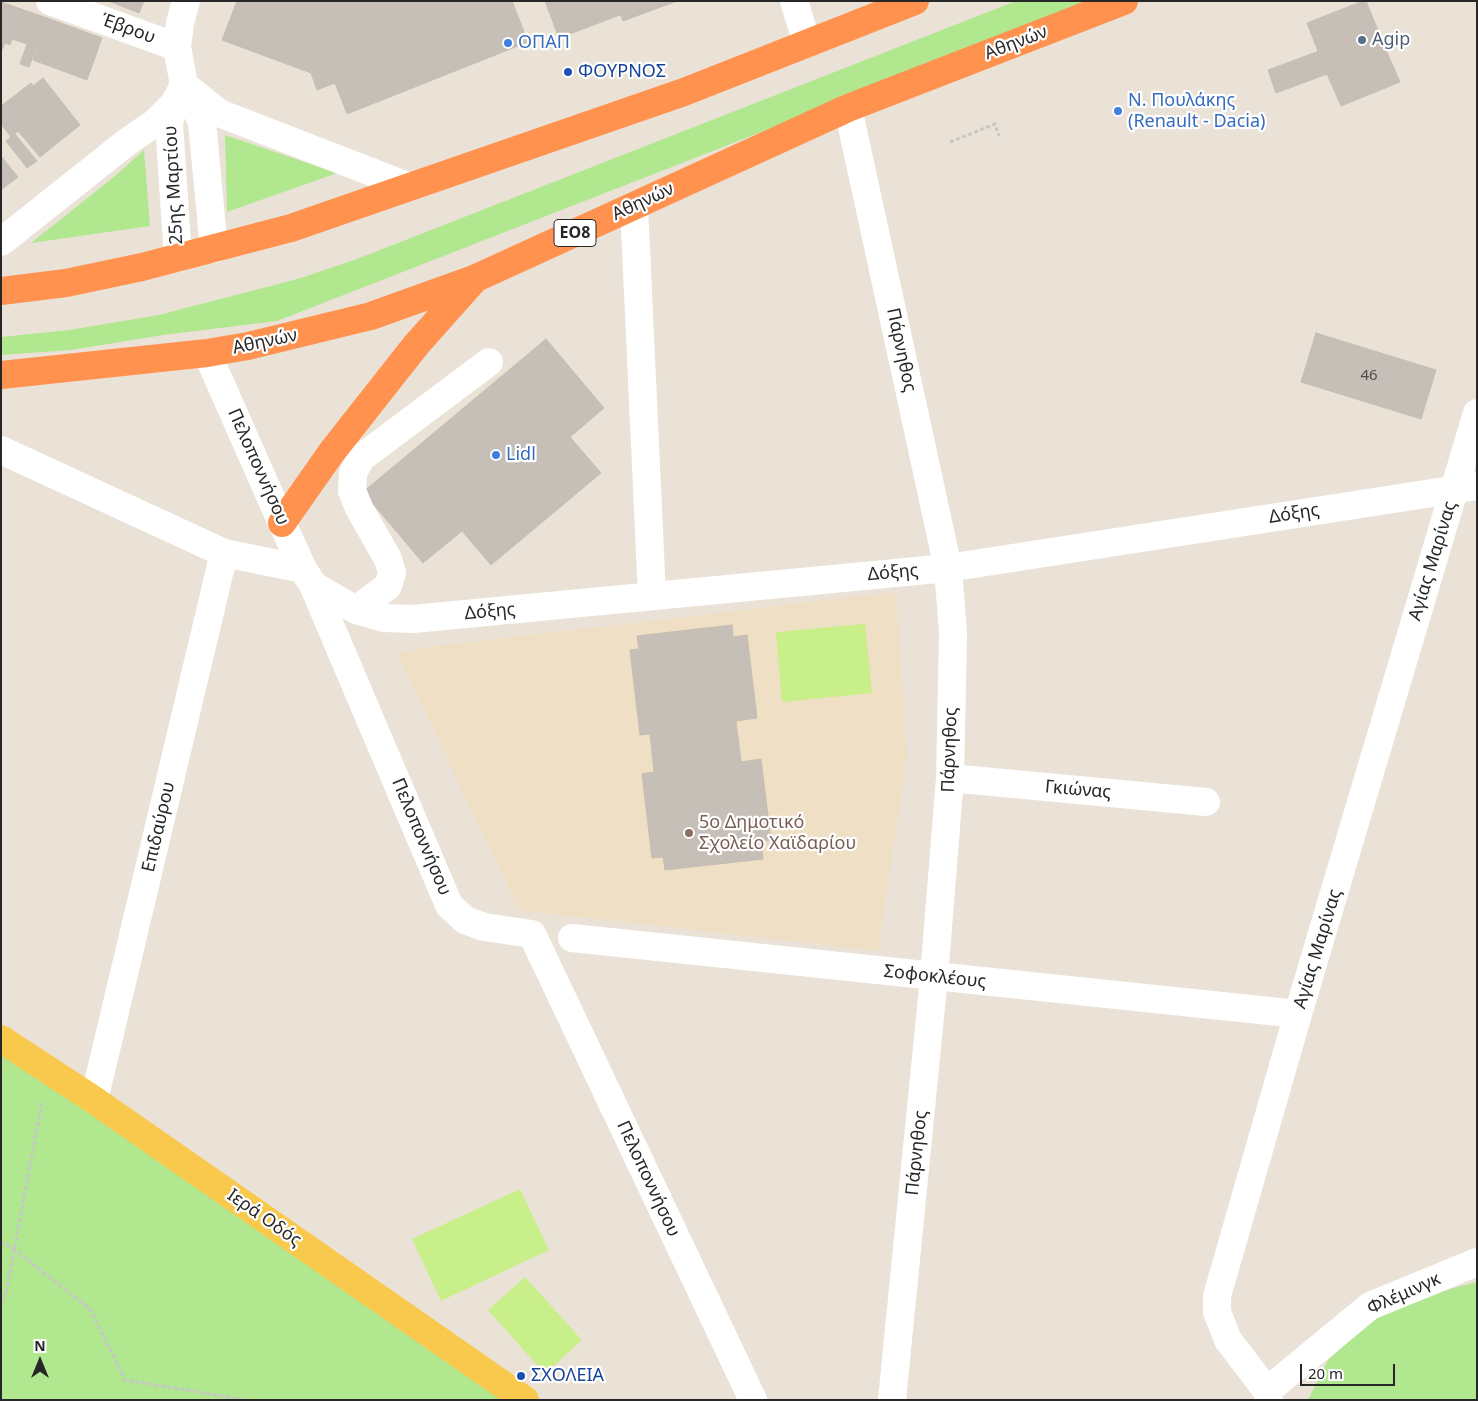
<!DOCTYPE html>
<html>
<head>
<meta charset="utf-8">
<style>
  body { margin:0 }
  #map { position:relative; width:1478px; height:1401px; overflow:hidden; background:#ebe2d7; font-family:"Noto Sans",sans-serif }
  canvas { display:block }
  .frame { position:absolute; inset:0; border:2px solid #272727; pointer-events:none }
  .north { position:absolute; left:15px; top:1336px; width:50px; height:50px; -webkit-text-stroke:4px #fff; paint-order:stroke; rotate:0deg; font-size:14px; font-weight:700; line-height:20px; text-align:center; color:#272727 }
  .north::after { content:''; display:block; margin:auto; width:18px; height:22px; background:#272727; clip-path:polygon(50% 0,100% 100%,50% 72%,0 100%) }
  .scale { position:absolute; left:1300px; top:1364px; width:95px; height:22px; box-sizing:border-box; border:2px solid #272727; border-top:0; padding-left:6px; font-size:15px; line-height:18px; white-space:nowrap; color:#272727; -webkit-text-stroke:4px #fff; paint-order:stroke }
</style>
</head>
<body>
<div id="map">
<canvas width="1478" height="1401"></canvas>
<div class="frame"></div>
<div class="north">N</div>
<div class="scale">20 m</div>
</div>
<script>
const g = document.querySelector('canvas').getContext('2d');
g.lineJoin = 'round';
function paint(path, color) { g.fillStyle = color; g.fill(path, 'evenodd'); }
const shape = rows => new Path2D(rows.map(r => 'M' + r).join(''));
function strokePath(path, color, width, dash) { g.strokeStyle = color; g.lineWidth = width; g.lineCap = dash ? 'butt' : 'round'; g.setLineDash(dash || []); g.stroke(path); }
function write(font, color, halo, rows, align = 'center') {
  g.font = font + ' "Noto Sans",sans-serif'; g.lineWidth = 4.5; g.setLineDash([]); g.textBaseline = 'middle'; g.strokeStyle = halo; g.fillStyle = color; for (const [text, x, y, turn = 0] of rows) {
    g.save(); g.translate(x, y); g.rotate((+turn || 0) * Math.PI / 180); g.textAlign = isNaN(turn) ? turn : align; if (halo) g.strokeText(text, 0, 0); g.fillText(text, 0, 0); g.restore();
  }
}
const education = shape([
  [896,592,907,756,878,951,519,910,397,653,428,647]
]);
const green = shape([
  [1016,1,1097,1,277,321,163,335,71,350,1,355,1,337,69,330,159,315,301,278,357,259],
  [225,135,337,173,227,212],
  [144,150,150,226,31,243,115,176],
  [1,1039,525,1400,1,1400],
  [1477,1282,1477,1400,1308,1400,1328,1360,1375,1318,1450,1289]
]);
const pitch = shape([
  [865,624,872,693,782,702,776,632],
  [520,1189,549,1250,441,1301,412,1239],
  [525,1277,582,1340,545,1374,488,1310]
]);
const building = shape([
  [108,1,144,1,139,13,108,1],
  [237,1,512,1,528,42,347,114,335,83,317,90,311,73,222,40,237,1],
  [545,1,615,1,620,15,559,38,545,1],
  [615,1,677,1,623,21,615,1],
  [1363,1,1366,1,1386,50,1327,74,1307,23,1363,1],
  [1,2,47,18,29,67,20,64,27,44,12,39,10,45,5,43,1,52,1,2],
  [47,18,102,38,87,80,33,60,47,18],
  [1386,50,1400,82,1341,106,1327,74,1386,50],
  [1319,51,1327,74,1276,93,1268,70,1319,51],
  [43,78,80,125,40,157,18,131,11,137,1,124,1,106,31,83,33,86,43,78],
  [15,134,37,161,27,168,6,141,15,134],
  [1,156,18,177,1,190,1,156],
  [1316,333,1436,370,1421,419,1301,382,1316,333],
  [546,339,604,408,570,437,601,473,491,565,462,531,423,563,363,492,546,339],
  [732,625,733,637,747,635,757,718,736,721,741,762,761,759,771,840,761,841,763,859,665,870,663,857,652,858,642,774,654,772,650,734,640,735,630,650,639,649,637,636,732,625]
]);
const path = shape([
  [950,142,995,124,999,136],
  [1,1242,14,1249,90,1309,125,1380,246,1400],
  [1,1304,6,1293,42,1102]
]);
const minor = shape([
  [50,1,177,47],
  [186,1,180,23,177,47,184,85,219,113,410,187],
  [794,1,807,43],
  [848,108,948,568,953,633,950,778,934,977,892,1400],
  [634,206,652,596],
  [1,242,127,142,156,122,174,104],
  [178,258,169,123,174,104,184,85,202,122,214,249],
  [207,353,282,523,303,569,313,585,449,905,465,920,484,927,532,934,753,1400],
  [1,450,224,553,303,569],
  [313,585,356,610,384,618,413,619,948,568,1477,486],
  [356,610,388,586,392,573,388,559,360,510,352,491,353,473,361,458,489,362],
  [950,778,1206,802],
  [572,938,1298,1014],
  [94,1100,224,553],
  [1267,1391,1370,1306,1477,1262],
  [1269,1400,1267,1391,1228,1340,1217,1312,1217,1296,1298,1014,1477,413]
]);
const major = shape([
  [1,1039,94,1100,525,1400]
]);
const highway = shape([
  [1,291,66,283,142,267,291,228,684,92,915,1],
  [1,375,207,353,248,346,371,316,474,279,848,108,1124,1],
  [282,523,331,453,416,345,473,281]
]);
const markers = [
  [1362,40,5,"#5c6f8a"],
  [508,43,5,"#3f7fe0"],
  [568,72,5,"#1a4fb4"],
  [1118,111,5,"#3f7fe0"],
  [496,455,5,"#3f7fe0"],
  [689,833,5,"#8d6e63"],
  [521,1376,5,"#1a4fb4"]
];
const numberNames = [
  ["46",1369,376]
];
const shields = [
  [575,233,42]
];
const shieldNames = [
  ["ΕΟ8",575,233]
];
const streetNames = [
  ["Έβρου",128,29,20],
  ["Αθηνών",1016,43,-21],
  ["25ης Μαρτίου",174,185,-93],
  ["Αθηνών",643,202,-25],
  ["Αθηνών",265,342,-12],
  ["Πάρνηθος",901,350,78],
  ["Πελοποννήσου",258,467,66],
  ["Δόξης",1294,514,-9],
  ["Αγίας Μαρίνας",1433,561,-73],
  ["Δόξης",893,573,-5],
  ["Δόξης",490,612,-5],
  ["Πάρνηθος",950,750,-88],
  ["Γκιώνας",1078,790,5],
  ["Επιδαύρου",159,827,-77],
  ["Πελοποννήσου",421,837,67],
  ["Αγίας Μαρίνας",1318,949,-73],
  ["Σοφοκλέους",935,977,6],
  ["Πάρνηθος",917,1153,-84],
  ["Πελοποννήσου",648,1179,65],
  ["Ιερά Οδός",264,1218,35],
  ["Φλέμινγκ",1404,1294,-24]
];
const serviceNames = [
  ["Agip",1372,40]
];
const shopNames = [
  ["ΟΠΑΠ",518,43],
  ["Ν. Πουλάκης",1128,101],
  ["(Renault - Dacia)",1128,122],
  ["Lidl",506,455]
];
const transitNames = [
  ["ΦΟΥΡΝΟΣ",578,72],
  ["ΣΧΟΛΕΙΑ",531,1376]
];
const educationNames = [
  ["5ο Δημοτικό",699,823],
  ["Σχολείο Χαϊδαρίου",699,844]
];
paint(education, '#efdfc5');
paint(green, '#b1e78f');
paint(pitch, '#c9ef8a');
paint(building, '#c6bfb8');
strokePath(building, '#c6beb1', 1);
strokePath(path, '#c7c7c7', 3, [4, 2.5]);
strokePath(minor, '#fff', 28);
strokePath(major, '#f9c94e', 28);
strokePath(highway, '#ff924f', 28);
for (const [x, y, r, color] of markers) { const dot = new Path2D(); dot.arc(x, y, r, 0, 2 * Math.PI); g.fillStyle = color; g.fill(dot); strokePath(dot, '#fff', 2); }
write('15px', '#4f4d4b', null, numberNames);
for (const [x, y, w] of shields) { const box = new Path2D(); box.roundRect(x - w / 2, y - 13.5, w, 27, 4); g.fillStyle = '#fff'; g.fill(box); strokePath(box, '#272727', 1); }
write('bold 16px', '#272727', null, shieldNames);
write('18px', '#272727', '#fff', streetNames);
write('18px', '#4e5e75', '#fff', serviceNames, 'left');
write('18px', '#366cbe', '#fff', shopNames, 'left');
write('18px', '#164399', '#fff', transitNames, 'left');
write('18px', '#785e54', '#fff', educationNames, 'left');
</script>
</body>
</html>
